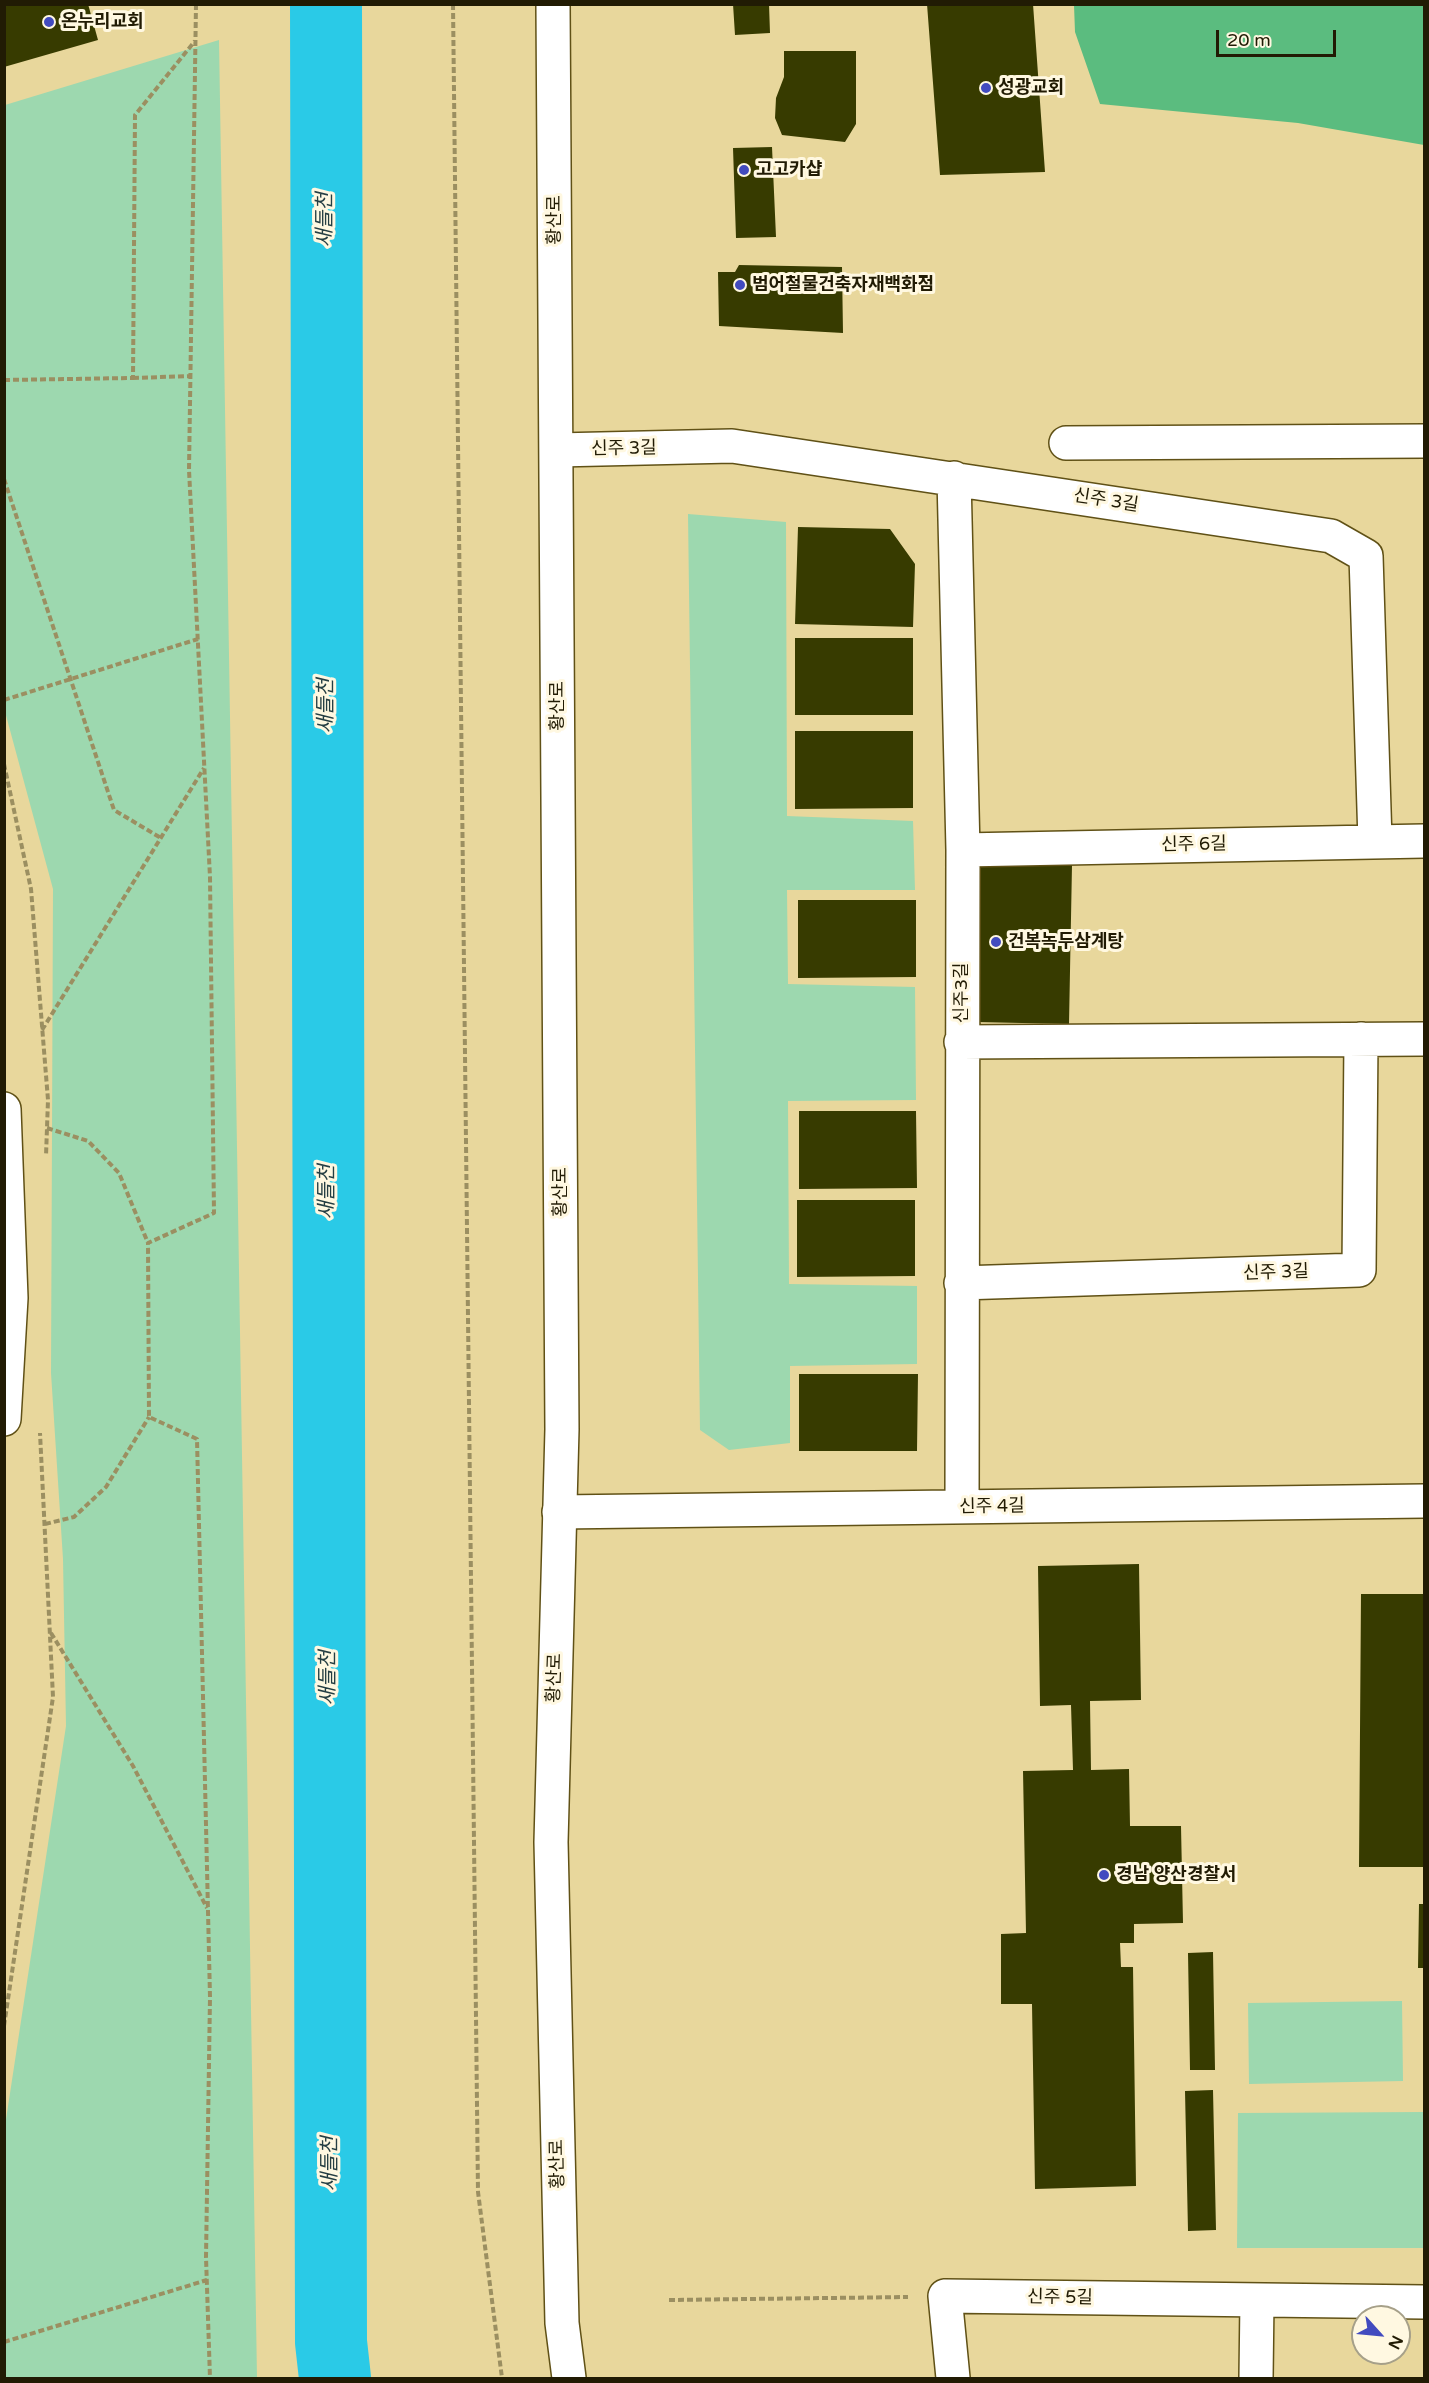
<!DOCTYPE html>
<html>
<head>
<meta charset="utf-8">
<style>
  body { margin:0 }
  #map { position:relative; width:1429px; height:2383px; overflow:hidden; background:#e8d79c; font-family:"Varela Round",sans-serif }
  canvas { display:block }
  .frame { position:absolute; inset:0; border:6px solid #211b04; pointer-events:none }
  .north { position:absolute; left:1351px; top:2305px; width:60px; height:60px; box-sizing:border-box; background:#fff8e1; border:2px solid #a6a089; border-radius:50%; rotate:117deg; font-size:16px; font-weight:700; line-height:24px; text-align:center; color:#211b04 }
  .north::after { content:''; display:block; margin:auto; width:21px; height:27px; background:#424bbf; clip-path:polygon(50% 0,100% 100%,50% 72%,0 100%) }
  .scale { position:absolute; left:1216px; top:30px; width:120px; height:27px; box-sizing:border-box; border:3px solid #211b04; border-top:0; padding-left:8px; font-size:18px; line-height:21px; white-space:nowrap; color:#211b04; -webkit-text-stroke:4px #fff8e1; paint-order:stroke }
</style>
</head>
<body>
<div id="map">
<canvas width="1429" height="2383"></canvas>
<div class="frame"></div>
<div class="north">N</div>
<div class="scale">20 m</div>
</div>
<script>
const g = document.querySelector('canvas').getContext('2d');
g.lineJoin = 'round';
function paint(path, color) { g.fillStyle = color; g.fill(path, 'evenodd'); }
const shape = rows => new Path2D(rows.map(r => 'M' + r).join(''));
function strokePath(path, color, width, dash) { g.strokeStyle = color; g.lineWidth = width; g.lineCap = dash ? 'butt' : 'round'; g.setLineDash(dash || []); g.stroke(path); }
function write(font, color, halo, rows, align = 'center') {
  g.font = font + ' "Varela Round","Noto Sans KR",sans-serif'; g.lineWidth = 6; g.setLineDash([]); g.textBaseline = 'middle'; g.strokeStyle = halo; g.fillStyle = color; for (const [text, x, y, turn = 0] of rows) {
    g.save(); g.translate(x, y); g.rotate((+turn || 0) * Math.PI / 180); g.textAlign = isNaN(turn) ? turn : align; if (halo) g.strokeText(text, 0, 0); g.fillText(text, 0, 0); g.restore();
  }
}
const green = shape([
  [219,40,257,2378,5,2378,5,2126,66,1726,63,1559,51,1373,53,889,4,708,5,105],
  [688,514,786,522,787,816,913,821,915,890,787,890,788,984,915,987,916,1100,788,1101,789,1284,917,1286,917,1364,790,1366,790,1443,729,1450,700,1430],
  [1402,2001,1403,2081,1249,2084,1248,2003],
  [1424,2112,1424,2248,1237,2248,1238,2113]
]);
const forest = shape([
  [1074,5,1424,5,1424,145,1298,123,1100,104,1075,32]
]);
const river = shape([
  [326,4,331,2342,335,2378]
]);
const building = shape([
  [4,4,88,4,98,40,4,67],
  [733,4,769,4,770,33,735,35],
  [927,4,1033,4,1045,172,940,175],
  [784,51,856,51,856,124,845,142,782,135,775,118,776,98,784,77],
  [772,147,776,237,736,238,733,148],
  [739,265,842,267,843,333,719,326,718,272,735,272],
  [798,527,890,529,915,564,913,627,795,624],
  [795,638,913,638,913,715,795,715],
  [795,731,913,731,913,808,795,809],
  [979,863,1072,865,1069,1024,975,1022],
  [798,900,916,900,916,977,798,978],
  [799,1111,916,1111,917,1188,799,1189],
  [797,1200,915,1200,915,1276,797,1277],
  [799,1374,918,1374,917,1451,799,1451],
  [1139,1564,1141,1700,1090,1701,1091,1770,1129,1769,1130,1826,1181,1826,1183,1923,1134,1924,1134,1943,1120,1943,1121,1967,1133,1967,1136,2186,1035,2189,1032,2004,1001,2004,1001,1934,1026,1933,1023,1771,1073,1770,1071,1705,1040,1706,1038,1566],
  [1361,1594,1424,1594,1424,1867,1359,1867],
  [1419,1904,1424,1904,1424,1968,1418,1968],
  [1213,1952,1215,2070,1190,2070,1188,1953],
  [1213,2090,1216,2230,1188,2231,1185,2091]
]);
const path = shape([
  [196,4,189,470,210,877,214,1213,148,1243,149,1417,197,1439,210,1997,206,2257,210,2378],
  [453,4,478,2192,502,2378],
  [133,378,191,376],
  [4,380,133,378,135,115,195,41],
  [4,479,114,810,161,838],
  [4,700,198,639],
  [4,764,31,889,48,1100,46,1156],
  [42,1030,204,768],
  [47,1128,88,1141,119,1173,148,1243],
  [45,1524,74,1517,106,1487,149,1417],
  [51,1633,133,1766,207,1908],
  [4,2026,53,1697,40,1433],
  [669,2300,908,2297],
  [4,2342,207,2280]
]);
const minor = shape([
  [1066,443,1424,441],
  [557,450,732,446,1331,536,1366,556,1375,841],
  [954,478,963,850,962,1507],
  [963,850,1424,841],
  [961,1042,1424,1039],
  [4,1109,11,1298,4,1419],
  [961,1283,1359,1270,1361,1039],
  [559,1512,1424,1501],
  [953,2378,945,2296,1424,2302],
  [1256,2378,1257,2300]
]);
const secondary = shape([
  [553,4,562,1429,551,1842,562,2323,569,2378]
]);
const markers = [
  [49,22,6,"#424bbf"],
  [986,88,6,"#424bbf"],
  [744,170,6,"#424bbf"],
  [740,285,6,"#424bbf"],
  [996,942,6,"#424bbf"],
  [1104,1875,6,"#424bbf"]
];
const poiNames = [
  ["온누리교회",61,22],
  ["성광교회",998,88],
  ["고고카샵",756,170],
  ["범어철물건축자재백화점",752,285],
  ["건복녹두삼계탕",1008,942],
  ["경남 양산경찰서",1116,1875]
];
const streetNames = [
  ["황산로",555,220,-90],
  ["신주 3길",624,449,-1],
  ["신주 3길",1106,501,9],
  ["황산로",558,706,-90],
  ["신주 6길",1194,845,-1],
  ["신주3길",962,993,-90],
  ["황산로",561,1192,-90],
  ["신주 3길",1276,1273,-2],
  ["신주 4길",992,1507,-1],
  ["황산로",555,1678,-88],
  ["황산로",558,2164,-91],
  ["신주 5길",1060,2298,1]
];
const waterNames = [
  ["새들천",326,220,-90],
  ["새들천",327,706,-90],
  ["새들천",328,1192,-90],
  ["새들천",329,1678,-90],
  ["새들천",331,2164,-90]
];
paint(green, '#9dd8af');
paint(forest, '#5bbc7f');
strokePath(river, '#2acae7', 72);
paint(building, '#373b00');
strokePath(minor, '#605116', 36);
strokePath(secondary, '#605116', 36);
strokePath(path, '#9b8f61', 4, [6, 3]);
strokePath(minor, '#fff', 33);
strokePath(secondary, '#fff', 33);
for (const [x, y, r, color] of markers) { const dot = new Path2D(); dot.arc(x, y, r, 0, 2 * Math.PI); g.fillStyle = color; g.fill(dot); strokePath(dot, '#fff8e1', 2); }
write('bold 18px', '#211b04', '#fff8e1', poiNames, 'left');
write('18px', '#211b04', '#fff8e1', streetNames);
write('italic 20px', '#253e43', '#fff8e1', waterNames);
</script>
</body>
</html>
